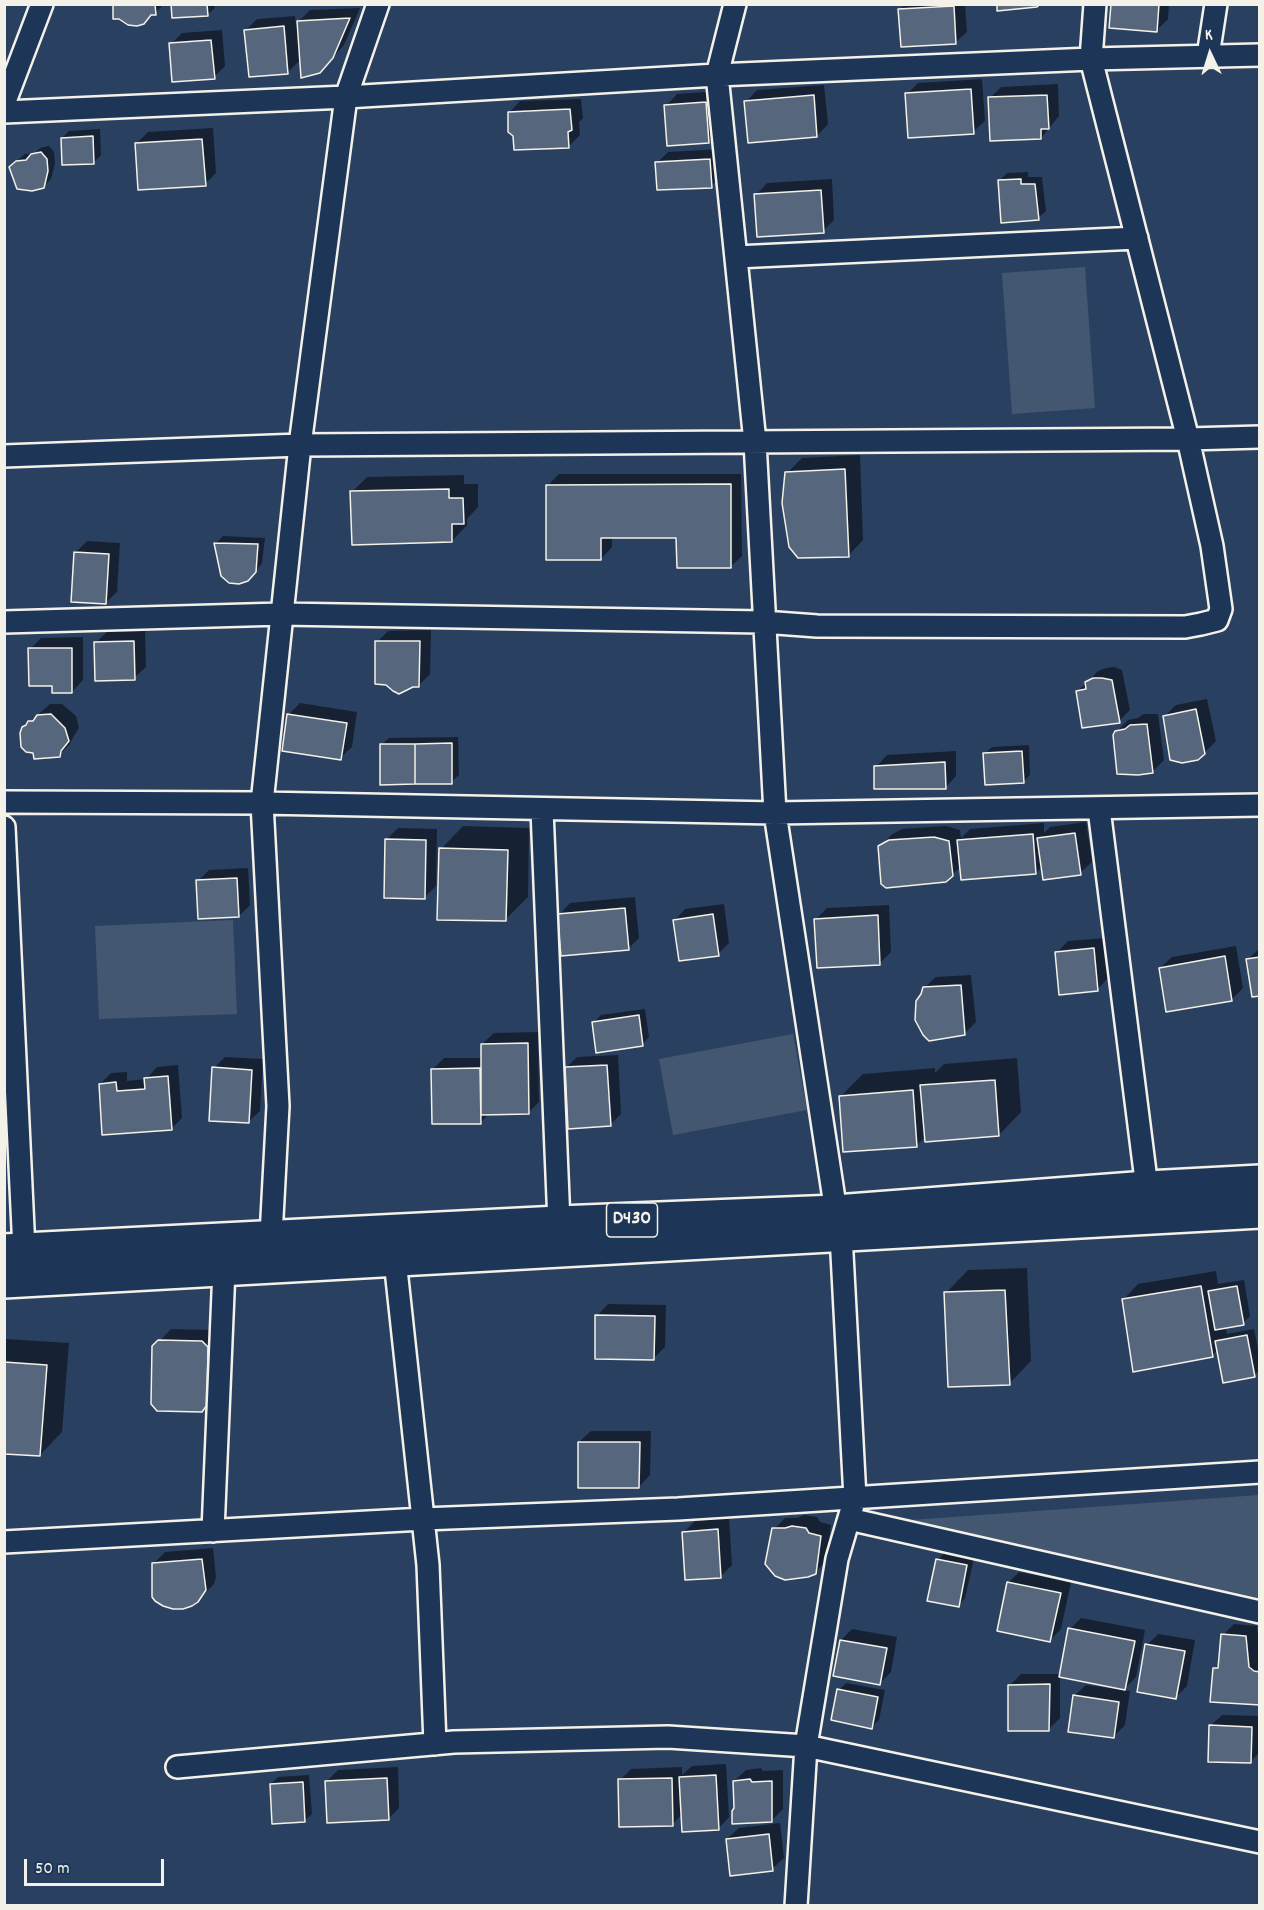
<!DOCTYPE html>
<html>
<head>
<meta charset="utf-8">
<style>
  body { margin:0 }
  #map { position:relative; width:1264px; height:1910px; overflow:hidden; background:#2a4060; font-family:Dekko,sans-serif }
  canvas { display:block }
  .frame { position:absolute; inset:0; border:6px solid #f4f1e8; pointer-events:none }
  .north { position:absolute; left:1180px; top:24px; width:60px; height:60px; -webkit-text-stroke:4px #1d3557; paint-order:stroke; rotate:356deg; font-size:16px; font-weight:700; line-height:24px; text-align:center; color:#f4f1e8 }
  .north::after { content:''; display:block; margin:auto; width:21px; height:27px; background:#f4f1e8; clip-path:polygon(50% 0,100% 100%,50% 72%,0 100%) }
  .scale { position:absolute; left:24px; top:1859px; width:140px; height:27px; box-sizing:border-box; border:3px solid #f4f1e8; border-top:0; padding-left:8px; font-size:18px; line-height:21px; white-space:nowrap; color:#f4f1e8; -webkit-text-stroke:4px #1d3557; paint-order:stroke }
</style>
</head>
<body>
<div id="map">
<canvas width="1264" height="1910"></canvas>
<div class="frame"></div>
<div class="north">K</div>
<div class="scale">50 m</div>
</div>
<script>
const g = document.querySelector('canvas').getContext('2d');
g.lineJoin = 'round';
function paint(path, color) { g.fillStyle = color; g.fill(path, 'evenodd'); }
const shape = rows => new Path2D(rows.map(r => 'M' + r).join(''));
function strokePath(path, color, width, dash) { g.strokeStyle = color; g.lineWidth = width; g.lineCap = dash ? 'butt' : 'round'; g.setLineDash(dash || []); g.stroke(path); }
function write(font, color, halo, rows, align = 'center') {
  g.font = font + ' Dekko,sans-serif'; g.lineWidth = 4.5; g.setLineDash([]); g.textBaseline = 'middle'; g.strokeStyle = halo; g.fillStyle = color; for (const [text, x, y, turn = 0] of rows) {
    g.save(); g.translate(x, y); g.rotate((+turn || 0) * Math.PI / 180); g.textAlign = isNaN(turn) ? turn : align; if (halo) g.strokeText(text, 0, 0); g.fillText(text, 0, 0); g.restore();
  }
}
const green = shape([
  [1085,267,1095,408,1012,414,1002,273],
  [233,920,237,1014,99,1019,95,926],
  [793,1034,807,1110,673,1135,659,1059],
  [1259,1495,1259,1598,911,1520]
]);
const shadow = shape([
  [114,4,164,4,155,13],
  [173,4,214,4,215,8,207,15],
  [905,4,965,4,967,32,955,43,900,10],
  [1113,4,1169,4,1168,19,1157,30],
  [360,8,344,45,331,60,301,59,288,72,246,30,257,19,295,16,296,24,310,10],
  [222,30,225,66,214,77,171,44,182,33],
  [982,79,985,121,973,132,907,94,918,83],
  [1058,84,1059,116,1041,138,990,98,1001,87],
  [824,85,828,124,817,136,746,102,757,90],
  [716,91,719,130,708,142,666,106,677,94],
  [581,99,583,118,579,122,580,135,568,147,509,113,520,101],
  [213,128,216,173,205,184,136,144,148,132],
  [100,129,101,155,94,162,62,138,69,131],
  [49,146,54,152,55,163,51,179,43,187,10,167,25,154,35,153,40,148],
  [721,149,722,175,711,186,657,163,668,152],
  [1028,172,1028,177,1042,177,1046,211,1038,218,1000,180,1007,173],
  [832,179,834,220,823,231,756,195,767,183],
  [860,455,863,540,848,556,787,473,802,458],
  [559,474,741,474,742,556,730,567,678,536,612,536,612,547,601,559,548,485],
  [464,475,464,484,478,484,478,507,467,519,467,525,452,541,352,492,367,477],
  [223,536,265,538,262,563,255,572,216,543],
  [87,541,120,543,117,592,105,603,76,552],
  [431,630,430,674,419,685,377,642,388,631],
  [145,631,146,667,134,678,95,643,107,632],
  [83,637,83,680,72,692,53,684,30,649,41,638],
  [1114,667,1122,670,1130,710,1119,721,1078,691,1098,671,1106,668],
  [1207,699,1216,741,1204,753,1165,716,1176,705],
  [300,703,357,712,352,747,340,758,289,714],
  [50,704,62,704,76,716,79,728,72,739,70,744,59,755,23,728],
  [1143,714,1158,714,1164,760,1153,771,1116,732,1128,720,1138,718],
  [458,737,459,775,451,782,381,745,389,738],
  [1029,745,1030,775,1023,782,985,754,992,747],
  [956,751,956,776,945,788,876,767,887,755],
  [1086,822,1092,862,1080,873,1043,866,1036,873,961,866,952,875,880,847,891,835,902,829,946,826,960,830,961,838,970,829,1044,823,1044,833,1050,827],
  [463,826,529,828,528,897,505,920,441,849],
  [398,828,437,829,436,886,425,897,386,840],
  [248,868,250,905,239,916,198,881,209,870],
  [635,897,639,938,628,949,559,915,570,903],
  [724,904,729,943,718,954,674,921,685,909],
  [889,905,891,952,880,963,816,919,827,908],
  [1105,938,1108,978,1097,990,1057,952,1068,941],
  [1236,946,1243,988,1232,999,1160,968,1172,957],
  [1260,948,1260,994,1248,959],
  [971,975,976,1022,964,1034,924,988,936,977],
  [645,1009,649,1037,642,1045,594,1022,601,1015],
  [538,1032,539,1102,528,1113,490,1113,480,1123,433,1069,444,1058,482,1058,482,1044,494,1033],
  [618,1055,621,1114,610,1125,566,1068,577,1057],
  [225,1057,263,1059,260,1111,248,1122,214,1068],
  [1017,1058,1021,1112,999,1135,926,1136,917,1145,840,1097,863,1074,935,1068,935,1073,944,1064],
  [178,1065,182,1118,171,1129,100,1084,111,1073,127,1072,127,1081,146,1079,157,1067],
  [4,1096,8,1140,4,1143],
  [1027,1268,1031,1361,1009,1384,946,1293,968,1270],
  [1216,1271,1218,1284,1244,1280,1250,1316,1243,1323,1225,1326,1227,1334,1254,1329,1260,1359,1260,1370,1254,1375,1218,1349,1213,1355,1134,1370,1123,1300,1138,1284],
  [608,1304,666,1305,665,1347,654,1358,597,1316],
  [171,1329,213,1330,213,1399,202,1411,154,1347],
  [6,1339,69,1343,62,1432,40,1455,4,1452,4,1341],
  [591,1431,651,1431,650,1475,639,1487,579,1442],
  [804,1515,817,1517,820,1522,831,1525,826,1561,815,1573,774,1529,785,1518,797,1518],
  [729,1518,732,1565,721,1576,684,1532,695,1521],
  [213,1548,216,1577,214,1584,202,1596,154,1563,165,1552],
  [945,1552,974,1558,965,1598,958,1606,938,1560],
  [1019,1572,1071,1582,1061,1629,1050,1640,1008,1583],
  [1081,1618,1145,1630,1136,1677,1123,1690,1130,1691,1125,1725,1114,1736,1074,1696,1086,1685,1117,1689,1118,1687,1060,1676,1060,1718,1049,1729,1010,1685,1021,1674,1061,1674,1070,1629],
  [1234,1624,1257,1626,1260,1656,1260,1704,1214,1669,1220,1663,1223,1635],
  [852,1629,897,1637,891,1672,880,1683,841,1640],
  [1158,1634,1195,1640,1187,1686,1176,1697,1147,1645],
  [846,1683,885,1690,879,1720,871,1727,839,1690],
  [1222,1715,1260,1716,1260,1752,1250,1762,1210,1726],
  [726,1764,729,1817,718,1829,682,1814,672,1825,620,1780,631,1769,682,1767,682,1775,692,1766],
  [398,1767,399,1808,388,1819,327,1781,338,1770],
  [761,1768,763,1771,783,1770,783,1809,772,1820,736,1808,734,1781,746,1770],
  [309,1775,312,1814,304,1821,271,1784,278,1777],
  [780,1823,784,1858,772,1869,727,1839,739,1828]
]);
const building = shape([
  [113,4,155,4,156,15,151,15,144,24,137,26,128,25,119,19,113,19,113,4],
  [171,4,207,4,208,16,172,18,171,4],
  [997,4,1040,4,1037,7,997,11,997,4],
  [1111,4,1159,4,1157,32,1109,28,1111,4],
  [954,6,956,44,901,47,898,9,954,6],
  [350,18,333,58,320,73,301,78,297,21,350,18],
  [284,26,288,74,249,77,244,30,284,26],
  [211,40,215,79,172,82,169,43,211,40],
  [971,89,974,134,908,138,905,93,971,89],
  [814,95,817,137,748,143,744,101,814,95],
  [1047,95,1049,129,1041,129,1041,139,990,141,988,97,1047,95],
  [706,102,709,143,667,146,664,105,706,102],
  [570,109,572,130,568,132,569,148,514,150,513,136,508,132,508,112,570,109],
  [93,136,94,164,62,165,61,138,93,136],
  [202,139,206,186,138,190,135,143,202,139],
  [41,152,47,159,48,171,44,188,32,191,17,189,9,167,16,161,26,160,31,154,41,152],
  [710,159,712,188,657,190,655,162,710,159],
  [1021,179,1021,184,1035,184,1039,220,1001,223,998,180,1021,179],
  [821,190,824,233,757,237,754,194,821,190],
  [845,469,849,557,798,558,789,547,782,503,785,472,845,469],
  [731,484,731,568,677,568,676,538,601,538,601,560,546,560,546,485,731,484],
  [449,489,449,498,463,498,464,524,452,524,452,542,352,545,350,491,449,489],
  [214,543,258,544,256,572,248,581,239,584,229,583,221,576,214,543],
  [74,552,109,554,106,604,71,602,74,552],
  [134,641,135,680,95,681,94,642,134,641],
  [375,641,420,641,419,687,413,687,399,694,393,691,386,685,375,684,375,641],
  [28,648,72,648,72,693,52,693,52,686,29,686,28,648],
  [1093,678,1102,678,1112,680,1120,723,1082,728,1076,691,1086,689,1085,682,1093,678],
  [1196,709,1205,754,1198,760,1182,763,1170,760,1163,716,1196,709],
  [51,714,65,728,69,741,61,751,60,757,34,759,33,753,26,752,21,747,20,733,22,727,26,725,28,721,33,721,37,715,51,714],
  [287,714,347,723,341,760,282,751,287,714],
  [1147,724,1153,773,1138,775,1117,774,1113,735,1115,731,1125,729,1130,725,1147,724],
  [452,743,452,784,415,784,415,744,452,743],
  [380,744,415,744,415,784,380,785,380,744],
  [1022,751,1024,783,985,785,983,753,1022,751],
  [945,762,946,789,874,789,874,766,945,762],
  [1075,833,1081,875,1043,880,1037,838,1075,833],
  [1033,834,1036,874,961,880,957,840,1033,834],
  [934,837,949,841,953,876,946,882,886,888,881,884,878,846,889,840,934,837],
  [385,839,426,840,425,899,384,898,385,839],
  [439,848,508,850,506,921,437,920,439,848],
  [237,878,239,917,198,919,196,880,237,878],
  [625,908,629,950,561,956,557,914,625,908],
  [713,914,719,956,679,961,673,920,713,914],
  [878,915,880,965,817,968,814,919,878,915],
  [1094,948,1098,991,1059,995,1055,952,1094,948],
  [1225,956,1232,1001,1166,1012,1159,968,1225,956],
  [1260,957,1260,996,1252,997,1246,959,1260,957],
  [961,985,965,1035,929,1041,923,1035,915,1020,916,1001,921,994,923,987,961,985],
  [639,1015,643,1046,596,1053,592,1022,639,1015],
  [528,1043,529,1114,481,1115,481,1044,528,1043],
  [607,1065,611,1126,568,1129,565,1067,607,1065],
  [212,1067,252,1070,249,1123,209,1121,212,1067],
  [480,1068,481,1124,432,1124,431,1069,480,1068],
  [168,1076,172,1130,102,1135,99,1084,116,1082,117,1091,145,1089,144,1078,168,1076],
  [995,1080,999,1136,925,1142,920,1085,995,1080],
  [913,1090,917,1147,843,1152,839,1096,913,1090],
  [1201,1286,1213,1357,1133,1372,1122,1299,1201,1286],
  [1237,1286,1244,1325,1215,1330,1208,1291,1237,1286],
  [1005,1290,1010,1385,948,1387,944,1292,1005,1290],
  [595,1315,655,1316,654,1360,595,1359,595,1315],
  [1247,1335,1255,1377,1223,1383,1215,1341,1247,1335],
  [158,1340,202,1341,208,1347,207,1405,202,1412,157,1411,151,1404,152,1346,158,1340],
  [4,1362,47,1365,40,1456,4,1454,4,1362],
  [578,1442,640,1442,639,1488,578,1488,578,1442],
  [792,1526,806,1528,809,1533,821,1536,816,1574,808,1577,785,1580,775,1576,765,1564,772,1528,785,1528,792,1526],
  [718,1529,721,1578,685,1580,682,1532,718,1529],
  [202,1559,206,1590,198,1602,192,1606,183,1609,173,1609,163,1606,155,1601,152,1597,152,1563,202,1559],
  [936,1559,967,1565,959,1607,927,1601,936,1559],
  [1007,1582,1061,1593,1050,1642,997,1631,1007,1582],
  [1068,1628,1135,1641,1125,1690,1059,1677,1068,1628],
  [1221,1634,1246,1636,1249,1667,1254,1671,1260,1672,1260,1705,1210,1702,1213,1668,1218,1668,1221,1634],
  [840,1640,887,1648,880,1685,833,1676,840,1640],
  [1145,1644,1185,1651,1176,1699,1137,1692,1145,1644],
  [1050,1684,1049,1731,1008,1731,1008,1685,1050,1684],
  [837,1689,878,1697,872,1729,831,1720,837,1689],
  [1073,1695,1119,1702,1114,1738,1068,1732,1073,1695],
  [1209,1725,1252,1727,1251,1763,1208,1762,1209,1725],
  [716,1775,719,1830,682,1832,679,1777,716,1775],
  [387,1778,389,1820,327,1823,325,1781,387,1778],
  [672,1778,673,1826,619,1827,618,1779,672,1778],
  [750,1779,752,1782,772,1781,772,1822,732,1824,732,1811,734,1808,733,1781,750,1779],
  [303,1782,305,1822,272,1824,270,1784,303,1782],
  [769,1834,773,1871,730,1876,726,1839,769,1834]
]);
const minor = shape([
  [735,4,717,75,755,442,775,813,836,1212],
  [1208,56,1216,4],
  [4,104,42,4],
  [4,112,346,97,717,75,1091,59,1260,55],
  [736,257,1137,238],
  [4,456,300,445,1188,439,1260,437],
  [4,622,281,614,763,622,817,626,1185,627,1201,624,1217,620,1221,609,1212,546,1188,439,1091,59,1095,4],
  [4,802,262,803,775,813,1260,805],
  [1099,809,1147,1188],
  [542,810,559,1223],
  [4,827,24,1250],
  [271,1236,278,1106,262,803,300,445,346,97,378,4],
  [395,1260,428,1565,435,1744],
  [849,1519,1260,1612],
  [213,1531,224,1269],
  [4,1542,423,1519,678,1509,1260,1472],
  [177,1767,454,1742,668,1737,806,1746,1260,1842],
  [796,1906,806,1746,837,1559,855,1498,841,1235]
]);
const trunk = shape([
  [4,1251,559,1223,836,1212,1147,1188,1260,1182],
  [4,1281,1260,1211]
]);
const shields = [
  [632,1220,51]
];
const shieldNames = [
  ["D430",632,1220]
];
paint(green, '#445771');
paint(shadow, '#0007');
paint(building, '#56677d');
strokePath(building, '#f4f1e8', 1.5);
strokePath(minor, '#f4f1e8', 26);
strokePath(trunk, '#f4f1e8', 38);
strokePath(minor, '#1d3557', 21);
strokePath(trunk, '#1d3557', 33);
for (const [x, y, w] of shields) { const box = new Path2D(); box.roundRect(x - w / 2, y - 17, w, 34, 4.5); g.fillStyle = '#1d3557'; g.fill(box); strokePath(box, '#f4f1e8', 1.5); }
write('bold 20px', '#f4f1e8', null, shieldNames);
</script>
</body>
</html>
